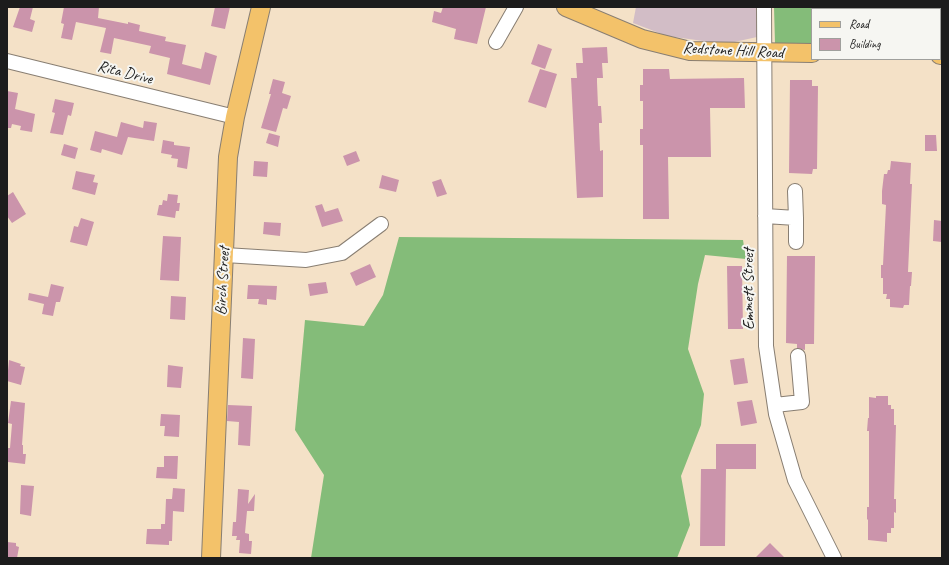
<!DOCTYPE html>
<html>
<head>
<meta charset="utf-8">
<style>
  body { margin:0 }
  #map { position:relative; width:949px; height:565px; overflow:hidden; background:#f4e1c7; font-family:Caveat,sans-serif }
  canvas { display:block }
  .frame { position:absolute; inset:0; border:8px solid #1c1c1c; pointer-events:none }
  .legend { position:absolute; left:811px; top:8px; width:130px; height:52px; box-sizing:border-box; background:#f6f6f2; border:1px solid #9f9f9c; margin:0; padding:5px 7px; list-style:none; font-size:12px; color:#1c1c1c }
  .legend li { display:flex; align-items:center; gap:8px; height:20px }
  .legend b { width:20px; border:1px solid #9f9f9c }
</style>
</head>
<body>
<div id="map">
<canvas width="949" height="565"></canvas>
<div class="frame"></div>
<ul class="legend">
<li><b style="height:5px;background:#f3c26a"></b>Road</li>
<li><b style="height:11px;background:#cb94ab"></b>Building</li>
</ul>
</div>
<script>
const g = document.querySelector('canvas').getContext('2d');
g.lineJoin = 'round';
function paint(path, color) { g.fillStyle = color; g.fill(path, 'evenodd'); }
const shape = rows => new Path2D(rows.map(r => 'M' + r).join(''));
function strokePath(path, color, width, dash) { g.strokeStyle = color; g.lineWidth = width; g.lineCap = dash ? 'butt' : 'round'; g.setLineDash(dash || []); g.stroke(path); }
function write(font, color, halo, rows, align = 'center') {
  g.font = font + ' Caveat,sans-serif'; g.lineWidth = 4; g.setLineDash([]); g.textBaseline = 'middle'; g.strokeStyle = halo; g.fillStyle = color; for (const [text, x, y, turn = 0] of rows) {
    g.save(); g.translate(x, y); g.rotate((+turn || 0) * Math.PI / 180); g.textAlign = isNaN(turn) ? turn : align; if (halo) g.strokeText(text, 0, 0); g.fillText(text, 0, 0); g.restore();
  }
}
const industrial = shape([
  [636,7,757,7,757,37,725,44,667,36,633,23]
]);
const forest = shape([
  [774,7,942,7,942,44,940,44,940,9,812,9,812,44,775,44],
  [399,237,743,240,746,259,705,255,698,284,688,349,704,394,701,425,681,476,690,525,677,558,311,558,324,475,295,430,305,320,364,326,383,295]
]);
const building = shape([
  [20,7,33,7,30,19,35,21,32,32,13,27],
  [64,7,99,7,98,18,128,24,128,22,140,25,139,31,166,37,165,41,186,45,182,64,201,69,205,52,217,56,210,85,167,74,170,58,149,53,151,46,114,38,111,54,100,52,106,28,76,22,72,40,61,38,64,24,61,23],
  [215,7,230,7,225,29,211,26],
  [443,7,486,7,477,44,454,39,456,29,432,22,434,11,441,13],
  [538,44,552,49,545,69,531,64],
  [607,47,608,63,602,63,603,78,597,78,597,82,598,106,601,106,602,123,599,123,599,126,600,151,603,150,603,197,577,198,571,78,577,78,576,63,583,63,582,48],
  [540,69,557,74,546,108,528,102],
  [643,69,669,69,670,79,744,78,745,108,710,108,711,157,668,157,669,219,643,219,643,145,640,145,640,129,643,129,643,101,640,101,640,85,643,85],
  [273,79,285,82,282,93,291,96,287,109,283,108,276,132,261,128,271,94,269,94],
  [790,80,812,80,812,86,818,86,817,169,813,169,812,174,789,173],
  [7,91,18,93,15,109,35,114,32,132,20,130,21,126,12,124,11,128,7,128],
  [55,99,74,103,71,116,68,115,63,135,50,133,55,113,52,112],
  [144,121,157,123,154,141,128,137,122,155,102,149,101,153,90,150,95,131,117,137,121,122,143,128],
  [269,133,280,136,278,147,266,143],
  [925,135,936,135,937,151,925,151],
  [163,140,174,142,174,145,190,147,187,169,177,167,178,159,171,158,172,155,161,153],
  [64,144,78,148,75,159,61,155],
  [356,151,360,161,347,166,343,156],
  [254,161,268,162,267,177,253,176],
  [891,161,911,163,910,184,912,184,908,272,912,272,911,286,910,286,909,305,904,305,903,308,890,307,890,299,886,299,887,294,883,294,883,278,881,278,881,265,883,265,886,205,882,204,882,191,884,174,887,174,888,170,890,170],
  [76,171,95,175,93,182,98,183,95,195,72,189],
  [382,175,399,180,396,192,379,188],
  [441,179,447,194,437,197,432,182],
  [13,192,26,214,12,223,7,216,7,196],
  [168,194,178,195,177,203,180,203,179,211,176,211,175,218,157,215,159,205,162,205,163,200,167,201],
  [322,204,325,212,338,208,343,221,322,227,315,206],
  [81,218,94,222,87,246,70,242,74,226,78,227],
  [934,220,942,221,942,242,933,241],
  [264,222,281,223,280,236,263,234],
  [163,236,181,237,179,281,160,280],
  [787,256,815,256,814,344,805,344,805,350,797,348,797,344,786,343],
  [370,264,376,277,356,286,350,273],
  [727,266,742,266,743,329,728,329],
  [326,282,328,293,310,296,308,284],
  [51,284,64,287,60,302,56,302,53,316,42,314,44,304,28,300,29,293,48,297],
  [248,285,277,286,276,300,267,299,267,305,258,304,259,299,247,299],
  [171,296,186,297,185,320,170,319],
  [243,338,255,339,253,379,241,378],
  [744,358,748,383,734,385,730,360],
  [9,360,21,364,20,366,25,367,21,385,7,381],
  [168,365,183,367,181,388,167,387],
  [876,396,888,396,888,405,891,405,891,409,894,409,894,425,896,425,894,499,896,499,896,513,894,512,894,528,891,528,891,533,887,533,887,542,868,540,868,520,867,519,867,507,869,507,869,431,867,431,868,418,869,418,869,397,876,398],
  [752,400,757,423,741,426,737,402],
  [11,401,25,403,22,445,23,445,23,454,26,454,25,464,8,462,7,448,10,448,12,424,8,423],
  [228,405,252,406,250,446,238,445,239,422,227,421],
  [161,414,180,415,179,437,164,436,165,426,160,426],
  [716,444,756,444,756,469,726,469,725,546,700,546,701,469,716,469],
  [164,456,178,456,177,479,156,478,157,467,164,467],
  [21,485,34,486,31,516,20,514],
  [173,488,185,489,184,512,173,511,172,541,169,541,169,545,146,544,147,529,161,529,161,524,165,524,166,499,172,499],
  [238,489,249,490,248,504,255,494,254,511,247,511,245,533,249,534,249,541,252,541,251,554,239,553,240,540,236,540,237,536,232,536,233,522,236,522],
  [7,542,16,543,16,546,19,547,17,558,7,558],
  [770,543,785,558,755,558]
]);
const minor = shape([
  [764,7,766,346,776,414,795,480,834,558],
  [496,42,516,7],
  [7,61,235,117],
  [765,216,796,218,795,191],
  [796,218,796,242],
  [225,255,306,260,342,253,381,224],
  [775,405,802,402,798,356]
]);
const major = shape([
  [566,7,642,39,690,51,812,53],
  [940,55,942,55],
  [211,558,228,157,235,117,261,7]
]);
const streetNames = [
  ["Redstone Hill Road",733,51,3],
  ["Rita Drive",125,73,14],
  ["Birch Street",223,281,-87],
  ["Emmett Street",749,289,-90]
];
paint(industrial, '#d2bdc6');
paint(forest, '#84bc79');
paint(building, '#cb94ab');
strokePath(minor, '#887e72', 16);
strokePath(major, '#887e72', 20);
strokePath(minor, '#fff', 14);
strokePath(major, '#f3c26a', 18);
write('16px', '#1c1c1c', '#f6f6f2', streetNames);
</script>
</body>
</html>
